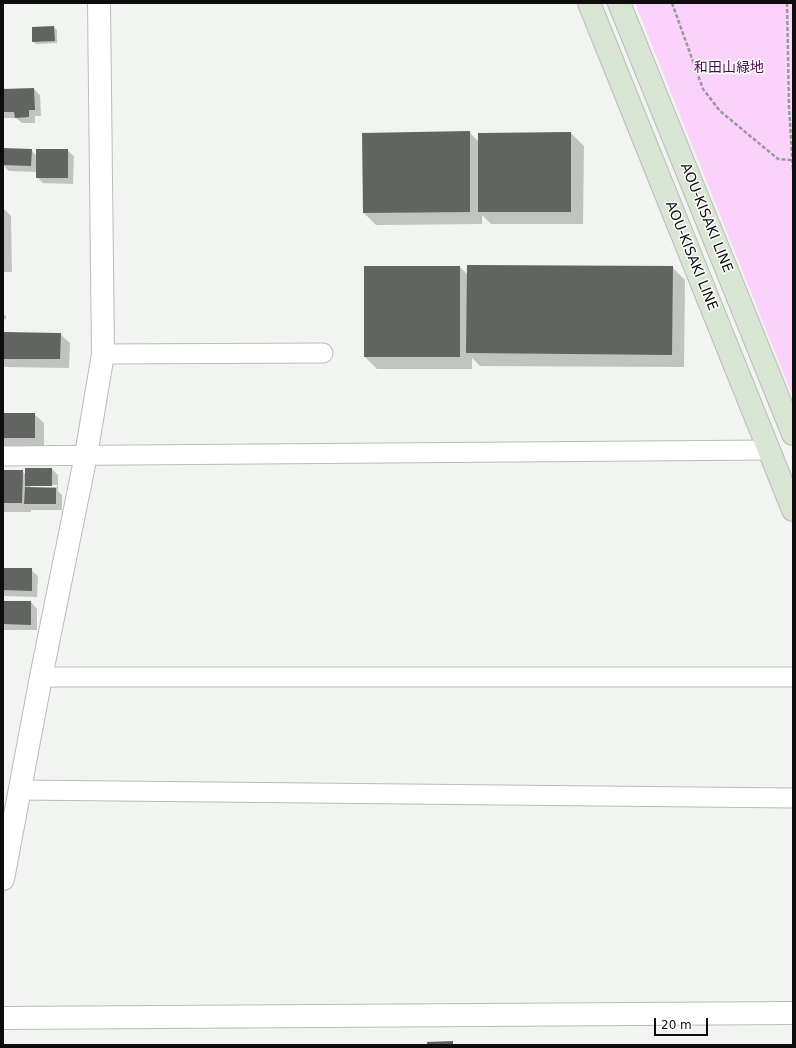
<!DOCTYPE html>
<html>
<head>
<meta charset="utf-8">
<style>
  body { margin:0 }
  #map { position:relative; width:796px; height:1048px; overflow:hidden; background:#f2f4f1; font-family:"DejaVu Sans",sans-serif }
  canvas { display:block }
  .frame { position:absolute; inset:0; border:4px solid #0c0d0c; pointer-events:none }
  .scale { position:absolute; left:654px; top:1018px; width:54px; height:18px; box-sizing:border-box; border:2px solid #0c0d0c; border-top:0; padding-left:5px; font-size:12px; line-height:14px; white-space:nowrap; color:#0c0d0c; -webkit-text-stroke:3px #fff; paint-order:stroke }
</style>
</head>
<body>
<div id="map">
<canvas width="796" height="1048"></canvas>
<div class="frame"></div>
<div class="scale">20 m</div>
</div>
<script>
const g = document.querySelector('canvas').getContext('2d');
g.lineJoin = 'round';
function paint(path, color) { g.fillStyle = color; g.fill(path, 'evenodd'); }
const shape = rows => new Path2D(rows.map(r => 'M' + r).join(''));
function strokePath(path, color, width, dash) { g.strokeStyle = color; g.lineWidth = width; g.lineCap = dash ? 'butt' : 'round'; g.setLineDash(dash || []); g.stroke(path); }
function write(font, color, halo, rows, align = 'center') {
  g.font = font + ' "DejaVu Sans","Noto Sans JP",sans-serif'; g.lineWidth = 3; g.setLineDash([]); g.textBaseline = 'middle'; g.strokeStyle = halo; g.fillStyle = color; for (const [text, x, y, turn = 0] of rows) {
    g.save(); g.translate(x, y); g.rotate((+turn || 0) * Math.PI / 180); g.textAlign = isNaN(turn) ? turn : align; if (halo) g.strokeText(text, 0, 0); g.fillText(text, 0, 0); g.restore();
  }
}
const green = shape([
  [635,3,793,3,793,397]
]);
const shadow = shape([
  [54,27,57,30,57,43,36,44,33,41],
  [34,89,40,95,41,116,35,116,35,123,22,123,16,118,3,118,3,90],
  [469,132,479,142,479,134,571,133,584,146,583,224,491,224,482,215,482,224,376,225,364,213],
  [31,150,37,156,67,150,74,156,73,184,43,183,37,177,37,172,9,171,3,165],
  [3,208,11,216,12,272,3,272],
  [460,267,468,275,672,267,685,280,684,367,480,366,472,358,472,369,377,369,365,357],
  [3,313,6,316,6,319,3,319],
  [3,333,60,334,70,343,69,368,3,367],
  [3,414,34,414,44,423,44,447,3,447],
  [52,469,58,475,58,491,62,495,62,510,31,510,31,512,3,512,3,471,22,471,26,475],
  [31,485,57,485,57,487,31,487],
  [3,569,31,570,38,576,37,597,3,596],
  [3,602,31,602,37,609,37,630,3,630]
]);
const building = shape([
  [54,26,55,41,32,42,32,27],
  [34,88,35,110,29,110,29,117,15,118,14,112,3,112,3,89],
  [470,131,470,212,363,213,362,133],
  [571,132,571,212,478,212,478,133],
  [3,148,32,149,31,166,3,165],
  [36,149,68,149,68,178,36,178],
  [467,265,673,266,672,355,466,353],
  [364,266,460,266,460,357,364,357],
  [3,332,61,333,60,359,3,359],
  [3,413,35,413,35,438,3,438],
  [25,468,52,468,52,486,25,486],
  [3,470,23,470,22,503,3,503],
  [25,487,56,488,56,504,24,504],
  [3,568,32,568,32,591,3,590],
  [3,601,31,601,31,625,3,624],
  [453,1041,453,1045,427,1045,427,1042]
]);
const path = shape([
  [672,3,703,89,720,111,778,159,793,160],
  [787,3,789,107,793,171]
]);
const minor = shape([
  [103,354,323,353],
  [3,456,769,450],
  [41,677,793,677],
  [20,790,793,798]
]);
const tertiary = shape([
  [3,879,41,677,86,455,103,354,99,3],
  [3,1018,793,1013]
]);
const secondary = shape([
  [589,3,793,510],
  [619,3,793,434]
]);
const parkNames = [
  ["和田山緑地",729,68]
];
const streetNames = [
  ["AOU-KISAKI LINE",706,218,68],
  ["AOU-KISAKI LINE",691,256,68]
];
paint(green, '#fbd2fb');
paint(shadow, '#0003');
paint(building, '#626462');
strokePath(minor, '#babcba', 21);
strokePath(tertiary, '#babcba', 24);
strokePath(secondary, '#babcba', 24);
strokePath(path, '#9a9b99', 2.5, [4, 2]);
strokePath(minor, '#fff', 19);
strokePath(tertiary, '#fff', 22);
strokePath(secondary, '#d9e6d4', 22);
write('14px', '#4a0b4d', '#fff', parkNames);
write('14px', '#0c0d0c', '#fff', streetNames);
</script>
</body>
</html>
